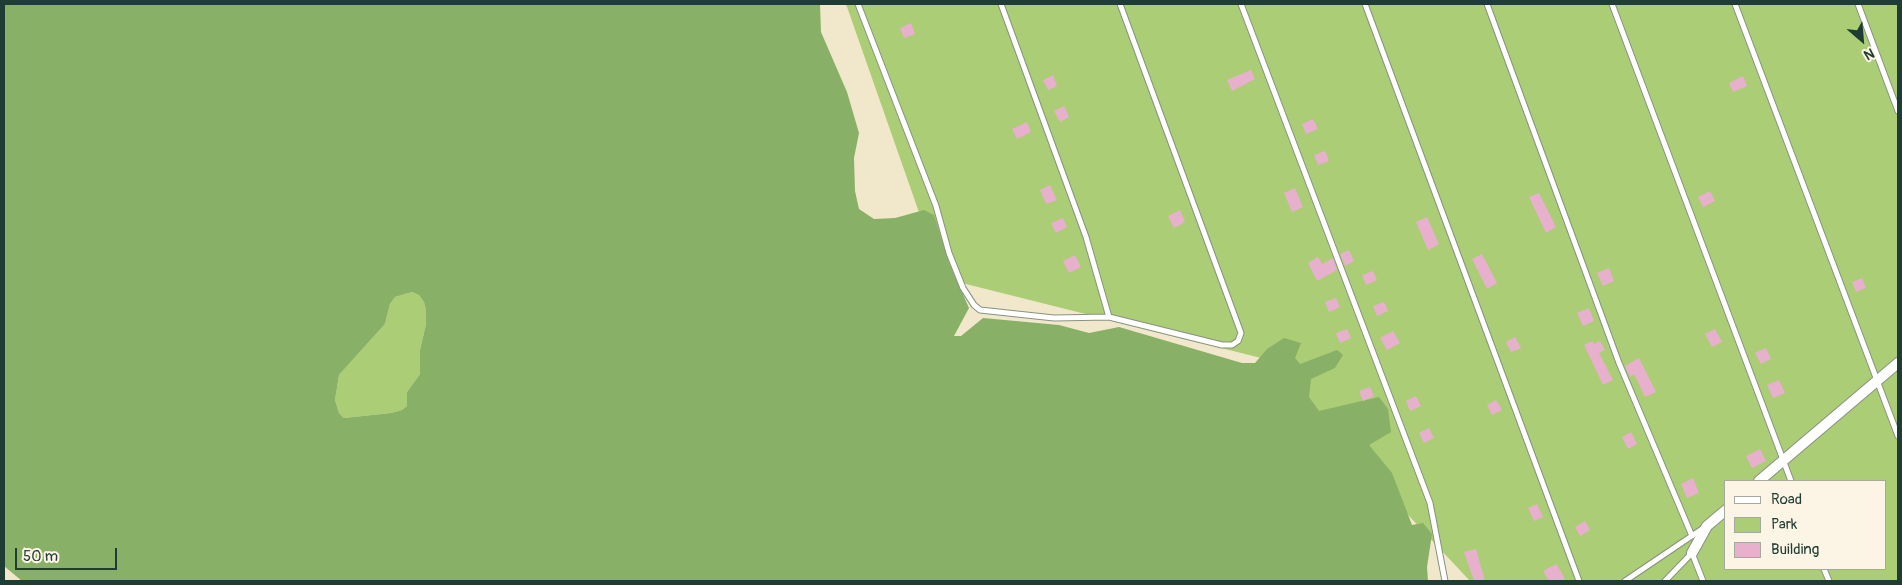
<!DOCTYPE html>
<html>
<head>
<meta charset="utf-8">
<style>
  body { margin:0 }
  #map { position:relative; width:1902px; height:585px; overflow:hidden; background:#f1e8cc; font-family:Pangolin,sans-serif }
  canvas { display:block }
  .frame { position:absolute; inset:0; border:5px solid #1f3d34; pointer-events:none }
  .legend { position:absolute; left:1724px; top:480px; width:162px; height:90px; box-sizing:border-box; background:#fcf5e5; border:1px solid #a4ab9e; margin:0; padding:6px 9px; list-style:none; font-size:15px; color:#1f3d34 }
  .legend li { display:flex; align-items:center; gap:10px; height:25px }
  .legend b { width:25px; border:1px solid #a4ab9e }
  .north { position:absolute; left:1837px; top:15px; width:50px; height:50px; -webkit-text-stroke:4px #fcf5e5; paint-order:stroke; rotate:153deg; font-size:14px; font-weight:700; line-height:20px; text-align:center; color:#1f3d34 }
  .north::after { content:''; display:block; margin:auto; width:18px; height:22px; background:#1f3d34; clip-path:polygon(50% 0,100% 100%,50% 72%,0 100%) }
  .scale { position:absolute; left:15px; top:548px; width:102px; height:22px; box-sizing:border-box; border:2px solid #1f3d34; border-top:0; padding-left:6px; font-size:15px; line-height:18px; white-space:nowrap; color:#1f3d34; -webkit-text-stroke:4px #fcf5e5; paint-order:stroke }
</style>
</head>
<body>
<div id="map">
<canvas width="1902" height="585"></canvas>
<div class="frame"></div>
<ul class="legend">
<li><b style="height:6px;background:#fff"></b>Road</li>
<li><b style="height:14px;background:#abcd75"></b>Park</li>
<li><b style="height:14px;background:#e7b1cd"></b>Building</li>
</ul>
<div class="north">N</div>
<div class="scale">50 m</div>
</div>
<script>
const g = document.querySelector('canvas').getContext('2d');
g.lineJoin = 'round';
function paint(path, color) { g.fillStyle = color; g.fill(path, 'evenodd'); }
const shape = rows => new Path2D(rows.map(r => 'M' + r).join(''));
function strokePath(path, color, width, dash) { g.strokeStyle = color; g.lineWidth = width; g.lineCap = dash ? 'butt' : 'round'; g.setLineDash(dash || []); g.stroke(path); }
const green = shape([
  [846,4,1898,4,1898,581,1470,581,1261,358,942,278],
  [1726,481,1886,481,1886,569,1726,569],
  [412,292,419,295,424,302,426,310,426,324,420,350,420,374,407,392,407,406,402,410,391,413,344,418,339,413,335,400,339,375,385,324,390,304,395,297]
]);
const forest = shape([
  [4,4,820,4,821,32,847,92,859,133,854,158,855,191,859,209,874,219,895,218,924,210,934,215,949,263,969,308,954,336,961,336,983,318,1059,325,1089,333,1119,327,1242,363,1255,363,1267,349,1284,338,1301,343,1295,358,1300,364,1337,350,1343,355,1335,368,1311,379,1309,397,1319,411,1379,397,1388,409,1391,432,1369,445,1392,473,1412,525,1423,523,1432,534,1427,567,1428,581,22,581,4,566],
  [412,292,419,295,424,302,426,310,426,324,420,350,420,374,407,392,407,406,402,410,391,413,344,418,339,413,335,400,339,375,385,324,390,304,395,297]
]);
const building = shape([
  [911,23,915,34,904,38,900,28],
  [1251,70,1255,79,1232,91,1227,80],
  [1053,75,1057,86,1048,90,1043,80],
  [1743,76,1747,86,1733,92,1729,83],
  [1064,106,1069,117,1060,122,1054,111],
  [1313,119,1318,129,1306,134,1302,124],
  [1027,122,1031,132,1017,139,1012,129],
  [1325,151,1329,161,1318,165,1314,155],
  [1050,185,1057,200,1046,204,1040,190],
  [1295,188,1303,207,1292,212,1284,193],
  [1710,191,1715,201,1703,207,1698,197],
  [1539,193,1556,227,1546,233,1529,197],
  [1180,210,1185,222,1174,228,1168,216],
  [1427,217,1439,244,1428,250,1416,222],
  [1063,218,1067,227,1056,233,1051,223],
  [1349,250,1354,261,1345,266,1340,254],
  [1482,254,1497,283,1487,289,1472,259],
  [1075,255,1081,267,1069,273,1063,261],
  [1318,257,1322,264,1333,258,1337,270,1317,281,1308,263],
  [1609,268,1614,281,1603,286,1597,273],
  [1373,271,1377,280,1366,285,1362,275],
  [1862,278,1866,288,1856,292,1852,282],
  [1336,298,1340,307,1329,312,1325,302],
  [1384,302,1388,311,1377,316,1373,306],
  [1589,308,1594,321,1583,326,1577,313],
  [1347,329,1351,338,1340,343,1336,333],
  [1715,329,1722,342,1712,347,1705,334],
  [1393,331,1400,343,1387,350,1380,338],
  [1515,337,1521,348,1511,352,1506,342],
  [1593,341,1594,344,1600,341,1605,350,1599,353,1613,380,1603,385,1584,345],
  [1766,348,1771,359,1761,364,1755,353],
  [1639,358,1656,392,1645,397,1634,374,1630,377,1625,366],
  [1779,380,1785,393,1773,398,1767,385],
  [1370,387,1374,396,1363,401,1359,391],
  [1416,396,1421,406,1410,411,1406,401],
  [1496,400,1502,410,1492,415,1487,405],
  [1429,428,1434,438,1424,443,1419,433],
  [1631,432,1637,444,1628,449,1622,437],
  [1760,449,1766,461,1752,468,1746,456],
  [1693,478,1699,493,1687,498,1681,484],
  [1537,504,1543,517,1534,521,1528,508],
  [1585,521,1590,530,1580,536,1575,527],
  [1476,549,1485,581,1474,581,1464,552],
  [1556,564,1562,573,1565,581,1549,581,1543,571]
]);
const service = shape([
  [858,4,936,206,949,253,963,288,974,305,980,310,1054,318,1109,317,1222,345,1232,345,1238,341,1241,333,1120,4],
  [1001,4,1086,237,1109,317],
  [1241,4,1430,503,1445,581],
  [1365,4,1579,581],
  [1487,4,1619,363,1692,536],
  [1612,4,1791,481],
  [1735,4,1898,436],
  [1858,4,1898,111],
  [1824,569,1829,581],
  [1625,581,1702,529],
  [1665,581,1692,553,1703,581]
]);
const minor = shape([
  [1759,481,1898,363],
  [1692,553,1707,526,1726,510]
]);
paint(green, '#abcd75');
paint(forest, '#88b066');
paint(building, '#e7b1cd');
strokePath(service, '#889280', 7);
strokePath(minor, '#889280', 12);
strokePath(service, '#fff', 5);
strokePath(minor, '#fff', 10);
</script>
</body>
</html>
